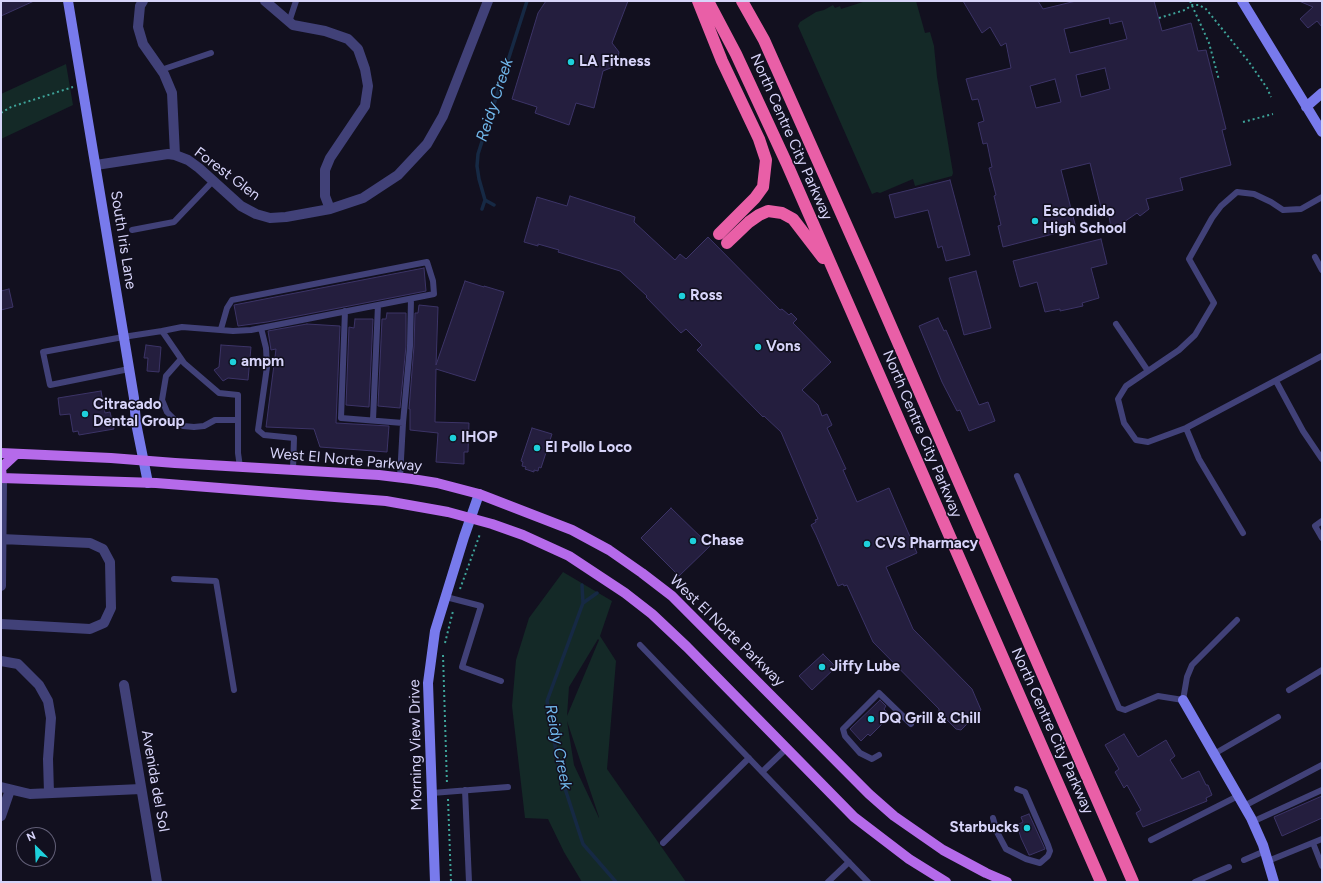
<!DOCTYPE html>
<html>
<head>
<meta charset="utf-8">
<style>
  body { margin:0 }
  #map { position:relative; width:1323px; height:883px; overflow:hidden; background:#12101f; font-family:Figtree,sans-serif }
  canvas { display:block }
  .frame { position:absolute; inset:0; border:2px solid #d7d4f9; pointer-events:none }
  .north { position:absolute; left:16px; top:827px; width:40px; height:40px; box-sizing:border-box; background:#12101f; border:1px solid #615e76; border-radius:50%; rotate:336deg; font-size:11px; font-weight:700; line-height:16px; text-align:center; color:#d7d4f9 }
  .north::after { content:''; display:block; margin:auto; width:14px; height:18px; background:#1ed0db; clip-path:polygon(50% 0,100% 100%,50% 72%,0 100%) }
</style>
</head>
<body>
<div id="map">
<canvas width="1323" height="883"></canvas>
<div class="frame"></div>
<div class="north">N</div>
</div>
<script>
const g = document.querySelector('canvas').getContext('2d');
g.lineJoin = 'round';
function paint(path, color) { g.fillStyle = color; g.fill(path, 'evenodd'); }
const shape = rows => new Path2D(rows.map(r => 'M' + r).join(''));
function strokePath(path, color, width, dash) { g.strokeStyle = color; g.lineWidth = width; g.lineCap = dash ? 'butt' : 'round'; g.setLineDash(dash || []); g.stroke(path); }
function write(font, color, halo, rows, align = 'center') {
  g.font = font + ' Figtree,sans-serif'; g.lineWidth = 3; g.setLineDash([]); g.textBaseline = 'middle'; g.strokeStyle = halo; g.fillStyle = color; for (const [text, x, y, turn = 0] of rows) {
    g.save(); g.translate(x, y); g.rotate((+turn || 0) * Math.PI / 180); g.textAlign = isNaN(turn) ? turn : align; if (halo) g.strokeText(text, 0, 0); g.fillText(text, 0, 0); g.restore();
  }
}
const green = shape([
  [866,1,916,1,925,33,930,32,934,46,937,77,953,173,952,176,915,186,913,179,880,193,877,192,872,194,798,26,800,22,816,12,824,10,833,5,835,8,840,6,841,9],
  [66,64,73,105,1,139,1,94],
  [563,572,612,601,600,636,616,661,607,769,686,882,582,882,564,852,548,819,525,818,512,706,516,660,529,618],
  [598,639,599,640,567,716,569,687],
  [567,721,599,817,599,818,574,765]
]);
const stream = shape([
  [485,200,494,205],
  [482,209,485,200,479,179,477,166,478,154,527,1],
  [582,585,583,603,547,701,560,773,583,844,616,882],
  [583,603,597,593]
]);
const building = shape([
  [1,1,34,1,1,16,1,1],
  [546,1,628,1,612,43,619,52,617,63,613,67,603,71,594,108,576,103,569,125,535,113,537,107,512,99,538,13,546,1],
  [963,1,1038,1,1043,9,1076,1,1154,1,1162,31,1191,23,1198,51,1206,50,1226,129,1222,130,1231,165,1180,178,1183,190,1146,199,1149,209,1140,216,1137,213,1124,222,1111,228,1109,216,1106,217,1106,215,1103,216,1090,163,1061,170,1076,228,1003,247,998,226,1001,225,994,196,996,195,989,168,992,167,987,143,983,144,978,123,984,121,978,99,972,100,966,79,1011,68,1006,43,1001,46,990,27,982,33,963,1],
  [1109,18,1110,24,1122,21,1127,39,1070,53,1064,29,1109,18],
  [1105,68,1110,89,1081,97,1076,75,1105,68],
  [1055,79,1061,102,1036,108,1030,86,1055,79],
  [1299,1,1322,1,1322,27,1317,21,1308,28,1300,19,1313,7,1299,1],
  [950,180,970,255,946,261,942,246,938,248,928,210,895,218,889,195,950,180],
  [570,196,635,217,634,222,675,260,680,254,686,259,708,237,780,310,782,309,789,315,791,313,797,319,793,323,831,362,802,390,818,405,822,416,827,414,832,425,827,428,846,469,843,470,857,502,889,488,917,553,886,567,913,629,972,689,981,710,961,730,956,729,939,712,939,709,873,642,847,585,844,586,843,584,838,586,816,535,811,525,816,522,815,520,818,519,781,432,764,416,763,417,697,350,702,345,686,329,681,333,646,297,647,296,620,271,558,252,559,250,538,244,538,246,524,242,537,197,567,206,570,196],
  [1101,239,1107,264,1091,268,1099,298,1082,303,1083,306,1060,311,1060,309,1045,312,1037,282,1020,287,1013,261,1101,239],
  [424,268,426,291,267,322,238,326,234,305,424,268],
  [976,271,991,328,964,335,949,278,976,271],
  [465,281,484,287,484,286,504,292,475,381,436,369,435,422,469,423,468,452,464,452,464,464,436,462,438,433,410,430,410,409,409,409,414,346,415,313,418,313,419,305,438,307,436,365,465,281],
  [9,289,13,307,1,310,1,291,9,289],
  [387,313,406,313,406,346,400,408,378,406,382,319,386,319,387,313],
  [938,318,944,331,946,330,979,405,988,402,995,421,969,431,960,410,957,411,942,382,919,326,938,318],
  [355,319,373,319,369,407,346,405,349,327,354,328,355,319],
  [307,324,340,326,336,423,389,426,387,452,320,447,314,429,266,427,276,349,271,350,268,331,307,324],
  [146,345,161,347,159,372,147,371,148,358,144,358,146,345],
  [221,345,251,347,248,380,228,378,223,381,214,370,219,367,221,345],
  [101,391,105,413,110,412,114,429,79,435,78,431,73,432,70,414,60,415,58,398,101,391],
  [532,428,552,434,541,468,539,467,538,471,534,470,534,472,525,469,526,467,522,466,523,462,521,461,532,428],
  [671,508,710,546,679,576,641,538,671,508],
  [823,654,836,667,812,690,799,676,823,654],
  [880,700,886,706,884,709,890,716,870,736,868,734,861,741,850,729,880,700],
  [1124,734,1138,757,1166,740,1175,756,1170,760,1182,779,1199,771,1206,785,1208,785,1212,795,1206,798,1207,801,1143,827,1136,813,1141,810,1127,785,1124,788,1115,772,1119,769,1105,745,1124,734],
  [1322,796,1322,818,1282,836,1274,817,1322,796],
  [1029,814,1045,849,1030,855,1029,855,1021,838,1017,825,1023,822,1021,817,1029,814]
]);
const path = shape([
  [1190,1,1209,43,1219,80],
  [1159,18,1185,10,1192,5,1199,5,1206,9,1249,62,1267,88,1271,97],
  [1,113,11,107,73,87],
  [1243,122,1273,114],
  [460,589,480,534],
  [445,643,453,611],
  [443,655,447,785],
  [448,799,451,882]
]);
const lane = shape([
  [289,22,296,1],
  [161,70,211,53],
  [1322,197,1301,209,1283,210,1271,202,1254,194,1237,192,1221,206,1212,218,1189,259,1214,303,1195,335,1179,350,1126,386,1118,399,1124,423,1136,440,1148,442,1186,428,1322,356],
  [132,230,174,222,213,181],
  [1315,257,1322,270],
  [345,311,341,418,403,423,400,477],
  [1116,324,1148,371],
  [261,328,266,348,267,367,258,430,264,435,294,438,293,470],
  [162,331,182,327,233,331,251,330,434,294,433,281,427,262,232,300,227,308,221,329],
  [181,359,166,376,162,400,167,412,174,419,183,426,194,427,204,426,215,420,238,420],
  [129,369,50,385,43,352,123,337,162,331,184,363,219,393,238,395,238,453,240,467],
  [1276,381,1303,431,1322,459],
  [373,420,378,305],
  [403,423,410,346,411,299],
  [1186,428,1199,459,1243,533],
  [1017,476,1119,708,1125,710,1158,696,1183,700,1187,677,1192,665,1237,620],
  [1322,521,1315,526,1322,538],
  [174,579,216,581,234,690],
  [446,597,481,606,462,667,501,681],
  [640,645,868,882],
  [1289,690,1322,670],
  [1214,754,1278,717],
  [879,755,872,759,860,753,845,736,843,729,879,693,911,724],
  [762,772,787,748],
  [465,790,469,882],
  [432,793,508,787],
  [1244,806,1322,765],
  [993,818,997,832,1006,849,1026,859,1040,863,1048,856,1050,851,1048,845,1025,792,1017,789],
  [1252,822,1322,790],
  [1151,840,1238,796],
  [663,843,749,758],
  [1313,843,1322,866],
  [1244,860,1265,851],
  [1268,861,1322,839],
  [828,882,849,862],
  [1195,882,1229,867]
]);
const street = shape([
  [143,1,140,6,138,27,143,44,164,74,172,93,175,155],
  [265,1,293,25,325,31,348,39,358,49,365,69,368,86,365,106,330,158,325,170,325,196,330,209],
  [96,165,168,154,175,155,188,160,199,168,241,206,256,214,270,218,286,217,330,209,363,198,398,175,427,144,443,116,488,1],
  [1,539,90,543,103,549,110,562,111,608,104,623,90,629,1,624],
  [1,586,2,478],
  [1,661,18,664,39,685,48,701,51,718,48,759,49,793],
  [124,685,157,882],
  [1,787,30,794,141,789],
  [1,816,10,790]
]);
const secondary = shape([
  [68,1,134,398,136,423,148,483],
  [1242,1,1322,132],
  [1306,107,1322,93],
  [1183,700,1251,818,1263,845,1274,882],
  [435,882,428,683,435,631,464,537,479,494]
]);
const primary = shape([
  [1,453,111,458,175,463,379,475,412,479,437,483,479,494,572,530,609,550,642,573,672,596,869,794,894,816,943,850,986,873,1007,882],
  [1,478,156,483,386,501,448,512,492,524,523,535,569,556,625,593,652,614,687,647,854,817,909,859,946,882],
  [2,478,1,468,16,454]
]);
const highway = shape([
  [698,1,722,61,759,139,766,160,763,187,755,198,719,234],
  [708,1,736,54,787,164,1101,882],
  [742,1,764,40,866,269,1133,882],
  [727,243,749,222,759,215,768,211,782,213,793,219,823,258]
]);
const markers = [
  [571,62,4,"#1ed0db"],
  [1035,221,4,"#1ed0db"],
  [682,296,4,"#1ed0db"],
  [758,347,4,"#1ed0db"],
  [233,362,4,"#1ed0db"],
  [85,414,4,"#1ed0db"],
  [453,438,4,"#1ed0db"],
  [537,448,4,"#1ed0db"],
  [693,541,4,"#1ed0db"],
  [867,544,4,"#1ed0db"],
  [822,667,4,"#1ed0db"],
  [871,719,4,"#1ed0db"],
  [1027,828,4,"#1ed0db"]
];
const poiNames = [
  ["LA Fitness",579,62],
  ["Escondido",1043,212],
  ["High School",1043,229],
  ["Ross",690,296],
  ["Vons",766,347],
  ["ampm",241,362],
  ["Citracado",93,405],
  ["Dental Group",93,422],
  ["IHOP",461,438],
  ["El Pollo Loco",545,448],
  ["Chase",701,541],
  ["CVS Pharmacy",875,544],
  ["Jiffy Lube",830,667],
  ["DQ Grill & Chill",879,719],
  ["Starbucks",1019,828,"right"]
];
const streetNames = [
  ["North Centre City Parkway",791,137,66],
  ["Forest Glen",227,174,37],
  ["South Iris Lane",123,240,81],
  ["North Centre City Parkway",922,434,67],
  ["West El Norte Parkway",346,460,5],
  ["West El Norte Parkway",727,631,44],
  ["North Centre City Parkway",1052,731,66],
  ["Morning View Drive",416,745,-91],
  ["Avenida del Sol",155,781,80]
];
const waterNames = [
  ["Reidy Creek",495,100,-72],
  ["Reidy Creek",558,747,79]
];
paint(green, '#142927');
strokePath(stream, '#162944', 3.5);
paint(building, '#241e3e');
strokePath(building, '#3c3467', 1);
strokePath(path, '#3ea399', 2, [2, 3]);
strokePath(lane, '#414178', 6);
strokePath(street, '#414178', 10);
strokePath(secondary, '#787aec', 10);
strokePath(primary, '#b56aea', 10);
strokePath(highway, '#e95fa7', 12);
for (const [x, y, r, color] of markers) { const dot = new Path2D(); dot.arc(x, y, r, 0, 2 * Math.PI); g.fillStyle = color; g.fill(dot); strokePath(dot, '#12101f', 1.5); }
write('bold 15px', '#d7d4f9', '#12101f', poiNames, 'left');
write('15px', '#d7d4f9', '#12101f', streetNames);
write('italic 16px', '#70b7eb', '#12101f', waterNames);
</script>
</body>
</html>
